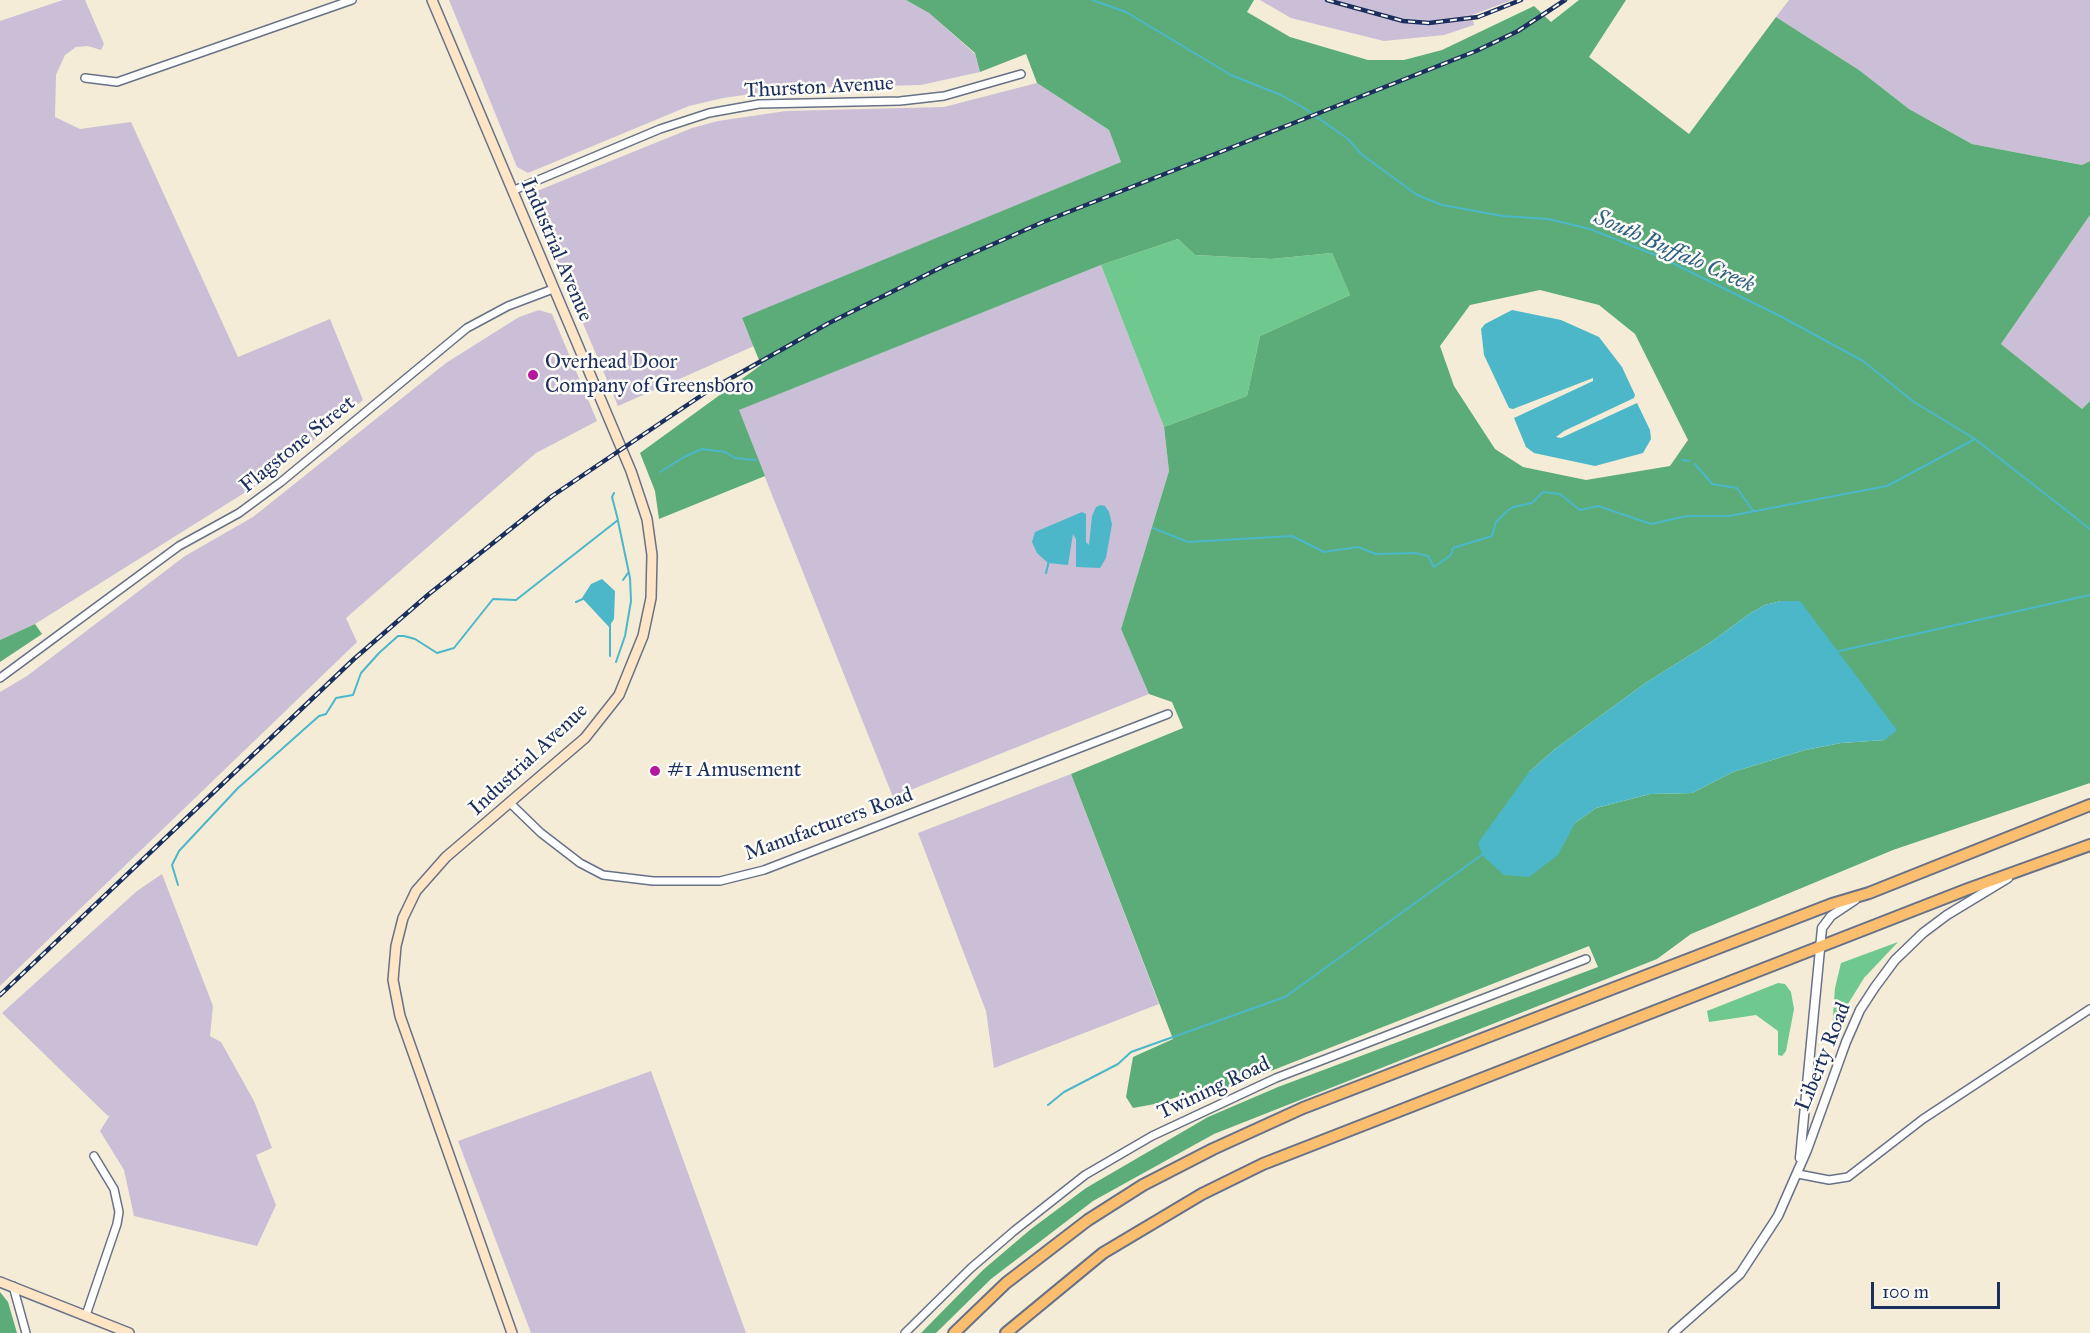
<!DOCTYPE html>
<html>
<head>
<meta charset="utf-8">
<style>
  body { margin:0 }
  #map { position:relative; width:2090px; height:1333px; overflow:hidden; background:#f4ecd7; font-family:"IM FELL Great Primer",serif }
  canvas { display:block }
  .scale { position:absolute; left:1871px; top:1282px; width:129px; height:27px; box-sizing:border-box; border:3px solid #1b2f5e; border-top:0; padding-left:8px; font-size:18px; line-height:21px; white-space:nowrap; color:#1b2f5e; -webkit-text-stroke:4px #fdfcf7; paint-order:stroke }
</style>
</head>
<body>
<div id="map">
<canvas width="2090" height="1333"></canvas>
<div class="scale">100 m</div>
</div>
<script>
const g = document.querySelector('canvas').getContext('2d');
g.lineJoin = 'round';
function paint(path, color) { g.fillStyle = color; g.fill(path, 'evenodd'); }
const shape = rows => new Path2D(rows.map(r => 'M' + r).join(''));
function strokePath(path, color, width, dash) { g.strokeStyle = color; g.lineWidth = width; g.lineCap = dash ? 'butt' : 'round'; g.setLineDash(dash || []); g.stroke(path); }
function write(font, color, halo, rows, align = 'center') {
  g.font = font + ' "IM FELL Great Primer",serif'; g.lineWidth = 5; g.setLineDash([]); g.textBaseline = 'middle'; g.strokeStyle = halo; g.fillStyle = color; for (const [text, x, y, turn = 0] of rows) {
    g.save(); g.translate(x, y); g.rotate((+turn || 0) * Math.PI / 180); g.textAlign = isNaN(turn) ? turn : align; if (halo) g.strokeText(text, 0, 0); g.fillText(text, 0, 0); g.restore();
  }
}
const industrial = shape([
  [63,0,85,0,104,44,101,50,88,46,76,47,65,55,56,75,55,117,80,129,131,122,238,357,330,319,363,400,265,480,35,624,0,640,0,21],
  [449,0,906,0,929,13,975,54,980,72,921,85,794,88,723,98,689,106,528,173,517,167],
  [1260,0,1512,0,1472,15,1474,25,1444,35,1384,41,1291,18],
  [1789,0,2090,0,2090,161,2082,165,1972,144,1909,109,1859,70,1776,17],
  [1037,83,1109,130,1121,162,742,319,754,346,618,406,532,203,531,196,537,191,692,128,718,121,786,111,944,107],
  [2090,215,2090,401,2082,409,2001,344],
  [1101,265,1164,427,1169,471,1121,629,1149,694,893,797,738,410],
  [539,310,552,314,597,421,536,453,346,618,357,642,0,986,0,692,27,676,185,556,253,517,446,363,519,317],
  [1071,774,1159,1004,994,1068,986,1011,918,833],
  [162,874,213,1006,210,1036,221,1042,254,1101,272,1148,256,1155,276,1205,257,1246,134,1216,124,1170,100,1131,110,1115,108,1116,2,1013,137,891],
  [651,1071,746,1333,531,1333,458,1141]
]);
const green = shape([
  [1178,239,1195,255,1271,259,1332,253,1350,295,1260,336,1247,396,1164,427,1101,265],
  [1898,942,1864,978,1832,1030,1835,988,1841,963],
  [1778,983,1785,984,1791,992,1794,1009,1786,1051,1782,1056,1778,1055,1778,1031,1756,1015,1709,1022,1707,1011]
]);
const forest = shape([
  [906,0,1254,0,1247,12,1290,37,1368,60,1404,60,1442,50,1534,6,1551,22,1579,0,1626,0,1589,57,1689,134,1776,17,1859,70,1909,109,1972,144,2082,165,2090,161,2090,215,2001,344,2082,409,2090,401,2090,783,1893,850,1691,934,1657,959,1214,1134,1093,1201,991,1279,936,1333,921,1333,984,1269,1031,1229,1086,1188,1208,1117,1278,1087,1598,967,1589,946,1202,1098,1196,1090,1160,1103,1133,1108,1126,1097,1133,1057,1173,1039,1071,774,1183,728,1172,702,1149,694,1121,629,1169,471,1164,427,1247,396,1260,336,1350,295,1332,253,1271,259,1195,255,1178,239,1101,265,739,410,765,476,659,519,655,491,640,453,761,365,742,318,1121,162,1109,130,1037,83,1026,54,980,72,975,53,929,13],
  [1540,290,1599,305,1635,334,1688,440,1670,466,1586,480,1523,467,1495,449,1454,386,1440,346,1470,305],
  [1781,601,1885,740,1841,743,1805,750,1733,772,1692,793,1650,794,1596,808,1575,823,1529,772,1555,749,1647,682,1711,642,1749,614,1765,605],
  [35,624,42,634,0,662,0,640],
  [0,1292,8,1302,17,1333,0,1333]
]);
const water = shape([
  [1512,310,1561,320,1599,337,1622,367,1635,395,1634,398,1564,431,1556,437,1561,438,1637,403,1650,430,1651,439,1643,453,1595,466,1534,453,1526,447,1514,418,1593,381,1593,378,1513,409,1509,408,1484,355,1481,329,1485,324],
  [1101,505,1105,506,1109,512,1112,524,1106,558,1100,568,1076,567,1076,539,1073,534,1068,565,1048,563,1037,553,1032,542,1035,532,1082,512,1086,514,1086,542,1089,545,1092,516,1096,507],
  [602,579,615,591,614,619,609,627,582,598,591,584],
  [1781,601,1800,601,1897,730,1885,740,1841,743,1805,750,1733,772,1692,793,1650,794,1596,808,1575,823,1558,855,1529,877,1504,875,1482,855,1478,843,1529,772,1555,749,1647,682,1711,642,1749,614,1765,605]
]);
const stream = shape([
  [1092,0,1126,12,1231,75,1281,95,1304,108,1348,139,1361,154,1417,195,1442,205,1503,216,1548,219,1590,229,1660,257,1782,317,1863,361,1914,402,1975,439,2090,529],
  [1682,460,1689,461],
  [1695,464,1712,484,1737,488,1753,511],
  [660,472,684,457,702,449,725,452,735,458,756,460],
  [1153,528,1188,542,1292,536,1324,552,1358,547,1376,554,1415,553,1428,556,1434,567,1451,555,1453,548,1492,536,1496,522,1507,511,1513,507,1532,503,1543,492,1560,494,1580,510,1598,506,1651,524,1687,516,1729,516,1887,486,1975,439],
  [1046,573,1049,561],
  [623,580,628,573],
  [576,602,585,598],
  [1835,652,2090,595],
  [610,656,610,625],
  [616,662,625,636,631,601,630,578,618,521],
  [178,885,172,865,179,851,238,788,319,716,326,714,336,698,353,695,361,673,379,653,398,636,404,636,415,639,437,653,454,648,493,599,516,600,618,520,612,497,614,493],
  [1048,1105,1064,1092,1118,1064,1131,1052,1285,997,1483,854]
]);
const minor = shape([
  [85,78,117,82,352,0],
  [512,191,660,129,709,113,759,104,900,101,944,96,1021,74],
  [0,678,179,546,239,513,281,482,467,328,508,306,553,289],
  [511,804,541,833,580,863,603,875,653,881,720,881,764,870,1168,714],
  [1798,1174,1829,1180,1848,1177,1923,1119,2090,1009],
  [13,1286,26,1333],
  [86,1315,117,1224,119,1212,114,1189,94,1156],
  [905,1333,971,1268,1014,1231,1085,1175,1152,1136,1276,1078,1586,959]
]);
const tertiary = shape([
  [1800,1158,1822,928,1831,916,1855,900],
  [1673,1333,1740,1274,1778,1216,1807,1150,1846,1042,1860,1010,1875,987,1895,960,1923,933,1947,915,2008,878]
]);
const secondary = shape([
  [432,0,631,471,647,519,652,555,651,598,643,636,619,695,585,738,446,857,416,891,403,918,396,946,393,980,400,1016,512,1333],
  [0,1282,129,1333]
]);
const trunk = shape([
  [954,1333,1006,1283,1088,1220,1143,1185,1213,1149,1303,1108,1832,904,1869,893,2090,805],
  [1006,1333,1103,1253,1202,1194,1263,1164,1968,889,2090,845]
]);
const rail = shape([
  [1327,0,1403,21,1429,23,1478,17,1521,0],
  [0,995,354,659,429,594,552,496,708,391,829,323,946,265,1043,222,1476,51,1518,31,1565,0]
]);
const markers = [
  [533,375,6,"#b5179e"],
  [655,771,6,"#b5179e"]
];
const streetNames = [
  ["Thurston Avenue",819,88,-3],
  ["Industrial Avenue",556,250,67],
  ["Flagstone Street",298,445,-39],
  ["Industrial Avenue",529,760,-43],
  ["Manufacturers Road",829,825,-20],
  ["Liberty Road",1824,1057,-68],
  ["Twining Road",1214,1089,-25]
];
const poiNames = [
  ["Overhead Door",545,363],
  ["Company of Greensboro",545,387],
  ["#1 Amusement",667,771]
];
const waterNames = [
  ["South Buffalo Creek",1674,252,24]
];
paint(industrial, '#cabfd6');
paint(green, '#6fc88e');
paint(forest, '#5bac79');
paint(water, '#4cb7c9');
strokePath(stream, '#4cb7c9', 2);
strokePath(minor, '#677188', 10);
strokePath(tertiary, '#677188', 11);
strokePath(secondary, '#677188', 12);
strokePath(trunk, '#677188', 14);
strokePath(minor, '#fff', 7);
strokePath(tertiary, '#fff', 8);
strokePath(secondary, '#fde5c5', 9);
strokePath(trunk, '#fbbe6e', 10);
strokePath(rail, '#1b2f5e', 4.5);
strokePath(rail, '#fdfcf7', 2, [7]);
for (const [x, y, r, color] of markers) { const dot = new Path2D(); dot.arc(x, y, r, 0, 2 * Math.PI); g.fillStyle = color; g.fill(dot); strokePath(dot, '#fdfcf7', 2); }
write('21px', '#1b2f5e', '#fdfcf7', streetNames);
write('21px', '#1b2f5e', '#fdfcf7', poiNames, 'left');
write('italic 22px', '#2c5f83', '#fdfcf7', waterNames);
</script>
</body>
</html>
